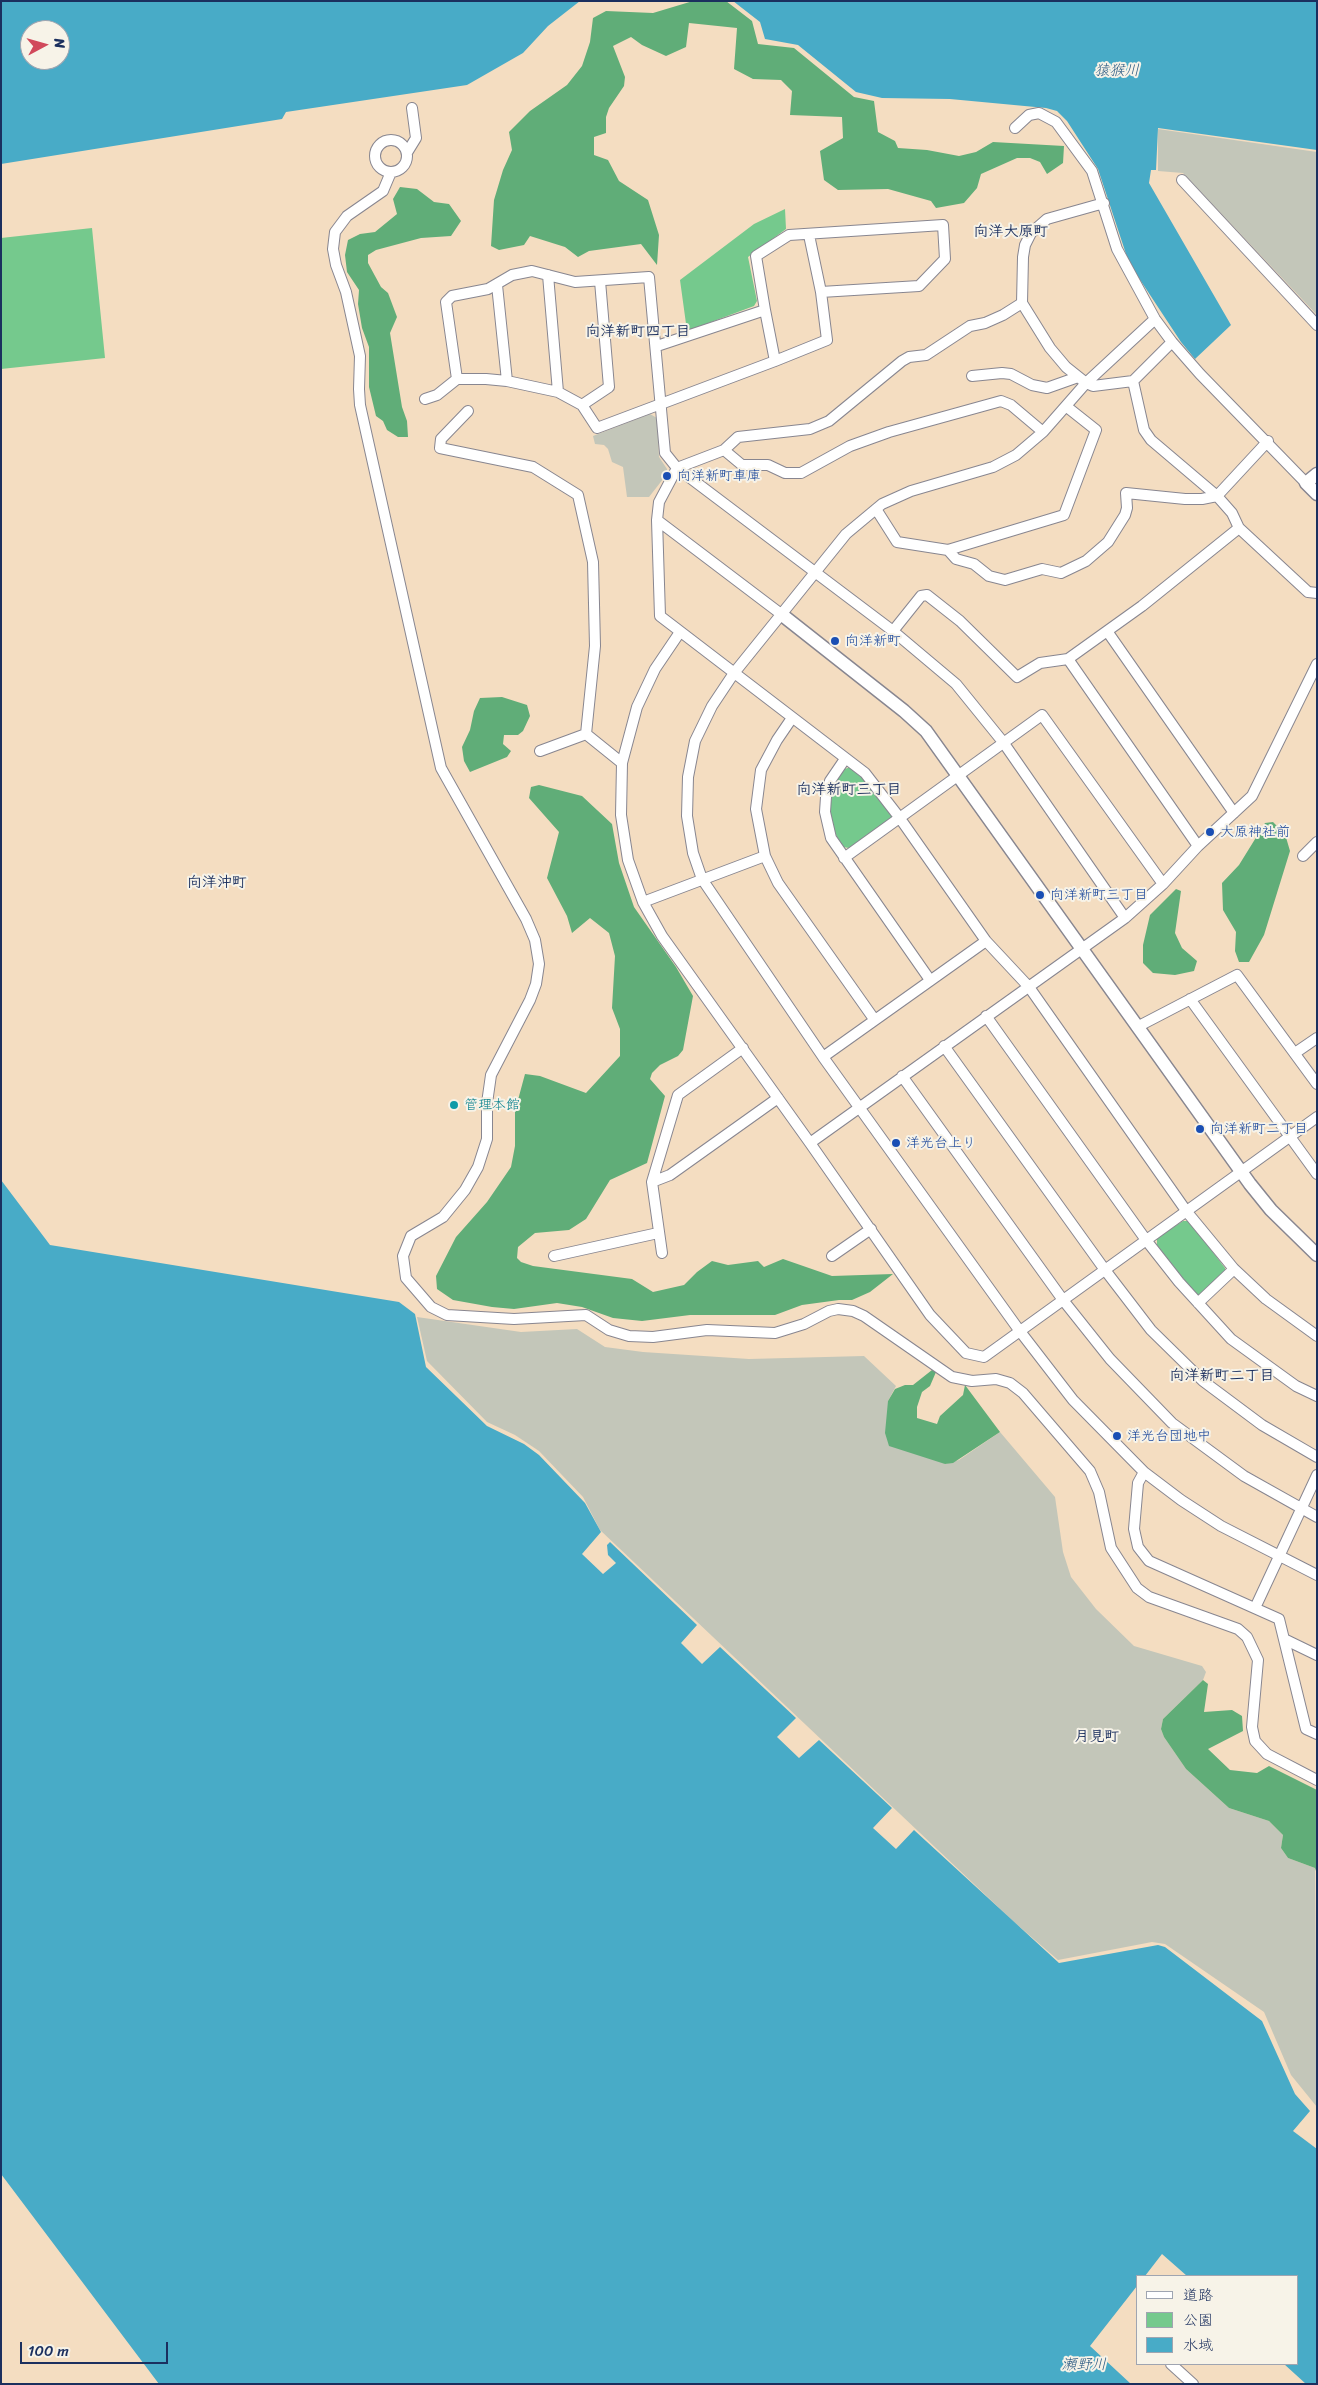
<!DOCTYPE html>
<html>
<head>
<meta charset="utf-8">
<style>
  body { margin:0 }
  #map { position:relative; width:1318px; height:2385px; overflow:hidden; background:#f4ddc1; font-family:Sriracha,"Klee One",sans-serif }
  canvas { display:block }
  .frame { position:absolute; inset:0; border:2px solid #1b2f5e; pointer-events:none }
  .legend { position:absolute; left:1136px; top:2275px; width:162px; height:90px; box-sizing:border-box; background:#f7f3e8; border:1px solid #9fa5b1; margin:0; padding:6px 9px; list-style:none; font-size:15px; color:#1b2f5e }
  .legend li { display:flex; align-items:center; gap:10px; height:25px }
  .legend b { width:25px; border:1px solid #9fa5b1 }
  .north { position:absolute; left:20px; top:20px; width:50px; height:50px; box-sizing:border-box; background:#f7f3e8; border:1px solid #9fa5b1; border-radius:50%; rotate:84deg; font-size:14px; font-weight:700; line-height:20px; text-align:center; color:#1b2f5e }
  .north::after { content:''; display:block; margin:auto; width:18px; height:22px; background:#d1495b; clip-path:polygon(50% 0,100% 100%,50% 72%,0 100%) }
  .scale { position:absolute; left:20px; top:2342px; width:148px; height:22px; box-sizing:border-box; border:2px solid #1b2f5e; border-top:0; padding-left:6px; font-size:15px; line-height:18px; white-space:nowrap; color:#1b2f5e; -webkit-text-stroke:4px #f7f3e8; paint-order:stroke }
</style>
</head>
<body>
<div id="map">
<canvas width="1318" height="2385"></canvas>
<div class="frame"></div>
<ul class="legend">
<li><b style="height:6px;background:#fff"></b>道路</li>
<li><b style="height:14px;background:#75c98d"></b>公園</li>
<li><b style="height:14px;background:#48abc7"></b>水域</li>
</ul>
<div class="north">N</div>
<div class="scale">100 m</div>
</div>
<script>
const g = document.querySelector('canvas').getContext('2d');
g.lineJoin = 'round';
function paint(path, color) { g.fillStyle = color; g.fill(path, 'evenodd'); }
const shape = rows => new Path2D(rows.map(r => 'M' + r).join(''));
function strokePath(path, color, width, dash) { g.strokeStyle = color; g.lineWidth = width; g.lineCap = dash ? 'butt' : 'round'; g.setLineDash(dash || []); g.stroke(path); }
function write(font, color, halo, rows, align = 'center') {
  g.font = font + ' Sriracha,"Klee One",sans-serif'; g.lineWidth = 4; g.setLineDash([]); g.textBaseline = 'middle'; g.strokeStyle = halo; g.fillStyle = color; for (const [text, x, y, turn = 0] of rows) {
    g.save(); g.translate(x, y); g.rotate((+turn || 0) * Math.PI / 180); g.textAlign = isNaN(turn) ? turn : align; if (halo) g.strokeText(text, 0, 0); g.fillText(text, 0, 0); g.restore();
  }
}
const industrial = shape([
  [1158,129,1317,152,1317,315,1183,173,1158,171],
  [650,414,657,418,659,457,667,469,667,474,649,497,627,497,623,467,612,462,608,449,604,445,595,444,593,436],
  [417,1317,521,1332,577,1329,605,1347,643,1352,749,1359,864,1356,896,1386,888,1401,945,1464,959,1460,1000,1432,1055,1497,1063,1552,1071,1577,1096,1609,1134,1646,1202,1666,1206,1672,1203,1680,1163,1719,1161,1729,1164,1737,1186,1769,1229,1808,1269,1821,1283,1835,1281,1848,1288,1858,1315,1868,1317,2107,1291,2075,1264,2012,1165,1944,1152,1942,1058,1960,1013,1921,600,1530,583,1497,539,1451,515,1435,487,1422,427,1361]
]);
const green = shape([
  [785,209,786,229,748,257,757,301,754,306,687,331,680,280,754,224],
  [92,228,105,358,1,369,1,238],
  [850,767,867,781,891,814,891,818,849,848,843,847,836,835,829,812,835,782,845,769],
  [1183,1221,1189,1221,1225,1268,1225,1272,1203,1295,1196,1295,1157,1245,1157,1238]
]);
const forest = shape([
  [693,1,726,1,752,21,758,44,794,48,854,97,874,101,878,132,895,141,898,148,927,150,959,156,976,152,993,142,1064,146,1063,163,1047,174,1040,162,1030,158,1017,158,981,174,977,188,964,203,936,208,931,201,888,189,838,190,824,180,820,151,843,138,842,117,790,115,792,91,781,80,753,79,734,69,737,28,689,23,686,47,666,56,642,45,631,37,613,46,625,77,624,86,609,108,606,117,606,133,594,137,594,155,608,160,619,181,648,200,659,235,657,265,641,244,589,251,578,257,565,247,530,236,524,245,499,250,491,246,494,200,503,170,512,150,509,132,530,111,567,85,582,66,590,42,593,18,606,11,653,13],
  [400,187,417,189,434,202,449,204,461,221,451,236,421,238,376,250,368,255,368,263,381,287,388,293,397,317,390,333,402,407,407,421,408,437,398,437,387,430,383,421,376,416,369,387,369,347,362,328,358,304,359,290,347,272,345,255,348,240,360,234,375,232,397,214,393,199],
  [502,697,527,705,530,716,523,731,518,735,504,735,503,744,511,751,507,757,470,772,464,761,462,747,470,730,474,711,480,698],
  [539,785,582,796,612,824,619,863,634,907,676,967,693,996,683,1050,678,1056,660,1065,652,1073,650,1079,665,1096,647,1163,610,1180,586,1219,569,1230,535,1233,518,1247,517,1258,521,1262,533,1266,632,1279,653,1292,684,1285,697,1272,712,1261,728,1265,758,1261,764,1267,783,1259,832,1276,893,1274,870,1292,852,1300,839,1300,802,1305,775,1315,690,1315,642,1321,613,1318,582,1307,557,1303,514,1309,492,1307,453,1300,437,1289,436,1276,456,1237,487,1202,511,1167,515,1146,515,1111,525,1074,540,1076,586,1093,620,1056,620,1029,612,1008,615,956,609,933,590,918,572,933,567,916,547,878,559,832,529,798,531,787],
  [1273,822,1285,834,1290,851,1264,935,1249,962,1239,962,1235,951,1236,932,1223,910,1222,883,1239,865,1265,823],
  [1176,889,1181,891,1175,933,1182,948,1197,961,1194,971,1175,975,1153,973,1143,963,1143,945,1150,915],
  [932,1370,936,1372,930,1386,922,1392,917,1407,917,1418,937,1424,940,1416,963,1395,965,1385,1000,1432,953,1463,945,1464,889,1446,885,1433,888,1401,895,1389,905,1385,913,1385],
  [1203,1680,1208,1684,1204,1712,1232,1710,1242,1716,1243,1731,1208,1749,1230,1770,1257,1773,1269,1766,1317,1790,1317,1874,1315,1868,1288,1858,1281,1848,1283,1835,1269,1821,1229,1808,1186,1769,1164,1737,1161,1729,1163,1719]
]);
const water = shape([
  [1,1,580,1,548,26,523,53,467,85,286,112,282,119,1,164],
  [30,30,60,30,60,60,30,60],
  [733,1,1317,1,1317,150,1158,128,1156,170,1151,170,1149,183,1231,325,1195,359,1181,342,1129,263,1098,169,1067,121,1057,111,1046,108,950,99,882,98,856,92,798,45,765,39,760,22],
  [1,1180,50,1245,399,1302,415,1314,426,1367,487,1426,524,1444,539,1455,585,1503,601,1532,582,1554,603,1574,616,1563,608,1555,607,1545,610,1542,697,1625,681,1643,702,1664,720,1647,796,1718,777,1737,799,1758,819,1740,892,1808,873,1828,896,1849,914,1830,1059,1963,1158,1945,1165,1947,1262,2021,1295,2094,1310,2111,1293,2131,1317,2149,1317,2384,1306,2384,1284,2364,1297,2364,1297,2276,1187,2276,1162,2254,1145,2276,1137,2276,1137,2286,1090,2346,1131,2384,159,2384,1,2174]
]);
const minor = shape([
  [1015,128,1029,115,1039,113,1056,122,1092,171,1117,249,1155,319,1172,342,1200,374,1306,483],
  '375 156a16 16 0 1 1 32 0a16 16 0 1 1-32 0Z',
  [408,151,416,138,412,108],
  [391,172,383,191,347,216,335,232,333,249,336,265,346,292,360,356,359,389,360,405,441,768,526,919,535,940,539,964,536,984,530,1000,491,1075,487,1103,487,1139,478,1167,465,1190,443,1217,411,1236,403,1256,406,1278,431,1307,447,1315,514,1319,586,1315,609,1330,629,1336,653,1337,707,1330,775,1333,804,1324,829,1311,838,1309,853,1311,864,1316,952,1377,972,1381,996,1379,1010,1383,1023,1393,1090,1471,1099,1492,1111,1548,1137,1588,1149,1597,1238,1629,1247,1637,1258,1660,1252,1727,1255,1741,1267,1754,1317,1780],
  [1182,180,1317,325],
  [1104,203,1047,219,1031,233,1025,245,1023,257,1022,303,1050,348,1066,367,1086,383,1093,386,1133,381],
  [548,275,558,392],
  [497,285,507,381],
  [765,310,775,361],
  [1155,319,1086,383,1043,432,1016,455,993,467,911,491,882,504,846,534,734,673,712,706,695,741,688,777,687,816,693,853,702,879,823,1057,1019,1330,1073,1400,1144,1472,1181,1500,1221,1526,1317,1575],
  [1172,342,1133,381,1144,430,1151,440,1217,496,1232,513,1239,528,1308,592,1317,593],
  [657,346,765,310,756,256,789,235,943,225,945,259,919,286,821,292],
  [972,376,1002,373,1011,374,1032,385,1047,388,1078,377],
  [457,379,446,302,452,296,488,289,512,275,532,271,575,282,649,277,665,453,677,468,893,631,956,684,1003,742,1125,918],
  [425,399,437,395,457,379,486,379,507,381,558,392,582,405,597,428,775,361,827,340,821,292,809,235],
  [582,405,609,387,600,281],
  [468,411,441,439,440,448,533,467,578,495,593,562,595,646,586,734,622,763],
  [1043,432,1011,405,1001,401,889,432,850,446,801,473,785,473,768,465,742,465,724,450,677,468,659,502,657,520,660,616,865,773,899,817,986,941,1029,987,1187,1212,1234,1269,1266,1299,1317,1336],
  [724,450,738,437,810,429,829,421,902,361,909,357,926,355,970,326,985,323,1003,315,1022,303],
  [876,509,897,542,948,550,1064,515,1096,430,1067,407],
  [657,520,781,614],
  [948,550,956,559,974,564,989,576,1005,580,1042,569,1061,573,1086,561,1108,542,1125,515,1127,508,1126,493,1185,499,1202,499,1217,496,1268,441],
  [893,631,921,596,927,595,960,621,1017,677,1040,663,1068,659,1142,606,1239,528],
  [1107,631,1234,813],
  [680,632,655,669,637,707,622,763,621,815,628,860,643,902,662,936,810,1143,930,1315,966,1353,984,1357,1317,1117],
  [1068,659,1198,846],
  [792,718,777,740,761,770,756,809,765,856,778,883,874,1019],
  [540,751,586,734],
  [845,759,830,781,826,797,825,812,831,838,930,980],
  [1303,856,1317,842],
  [844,858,1042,715,1163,884],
  [643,902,765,856],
  [1190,999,1317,1174],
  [986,1016,1146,1240,1179,1282,1231,1339,1296,1386,1317,1396],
  [1137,1027,1237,975,1317,1084],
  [944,1046,1105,1270,1151,1330,1203,1381,1262,1425,1317,1457],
  [1295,1053,1317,1038],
  [823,1057,986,941],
  [902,1076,1063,1300,1110,1359,1172,1423,1244,1476,1317,1517],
  [810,1143,1125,918,1163,884,1198,846,1252,796,1317,664],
  [652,1182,670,1175,778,1098],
  [662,1253,652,1182,678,1095,743,1048],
  [554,1256,658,1233],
  [832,1256,871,1229],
  [1198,1303,1234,1269],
  [1144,1472,1138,1483,1134,1529,1138,1547,1149,1561,1279,1619,1306,1729,1317,1734],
  [1255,1608,1317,1475],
  [1286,1640,1317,1655],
  [1171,2364,1193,2384]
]);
const tertiary = shape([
  [1317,474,1306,483,1317,494],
  [781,614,904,711,926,731,1250,1184,1271,1210,1317,1255]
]);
const markers = [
  [667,476,5,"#1a4fb4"],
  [835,641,5,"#1a4fb4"],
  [1210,832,5,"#1a4fb4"],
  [1040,895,5,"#1a4fb4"],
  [454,1105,5,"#0f9aa8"],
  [1200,1129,5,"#1a4fb4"],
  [896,1143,5,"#1a4fb4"],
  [1117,1436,5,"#1a4fb4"]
];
const transitNames = [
  ["向洋新町車庫",677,476],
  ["向洋新町",845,641],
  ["大原神社前",1220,832],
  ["向洋新町三丁目",1050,895],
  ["向洋新町二丁目",1210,1129],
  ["洋光台上り",906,1143],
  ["洋光台団地中",1127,1436]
];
const cultureNames = [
  ["管理本館",464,1105]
];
const waterNames = [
  ["猿猴川",1117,71],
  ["瀬野川",1084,2365]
];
const neighbourhoodNames = [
  ["向洋大原町",1011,232],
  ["向洋新町四丁目",638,332],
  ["向洋新町三丁目",849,790],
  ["向洋沖町",217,883],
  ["向洋新町二丁目",1222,1376],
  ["月見町",1097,1737]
];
paint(industrial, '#c3c6b9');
paint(green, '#75c98d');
paint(forest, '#60ad78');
paint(water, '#48abc7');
strokePath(minor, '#888690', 12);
strokePath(tertiary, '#888690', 15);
strokePath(minor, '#fff', 10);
strokePath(tertiary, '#fff', 12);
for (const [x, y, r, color] of markers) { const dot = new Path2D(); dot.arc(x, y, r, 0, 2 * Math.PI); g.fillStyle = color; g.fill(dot); strokePath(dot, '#f7f3e8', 2); }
write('14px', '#164399', '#f7f3e8', transitNames, 'left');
write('14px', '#0d838f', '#f7f3e8', cultureNames, 'left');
write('italic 15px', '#2b5a83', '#f7f3e8', waterNames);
write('bold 15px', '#1b2f5e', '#f7f3e8', neighbourhoodNames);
</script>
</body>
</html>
